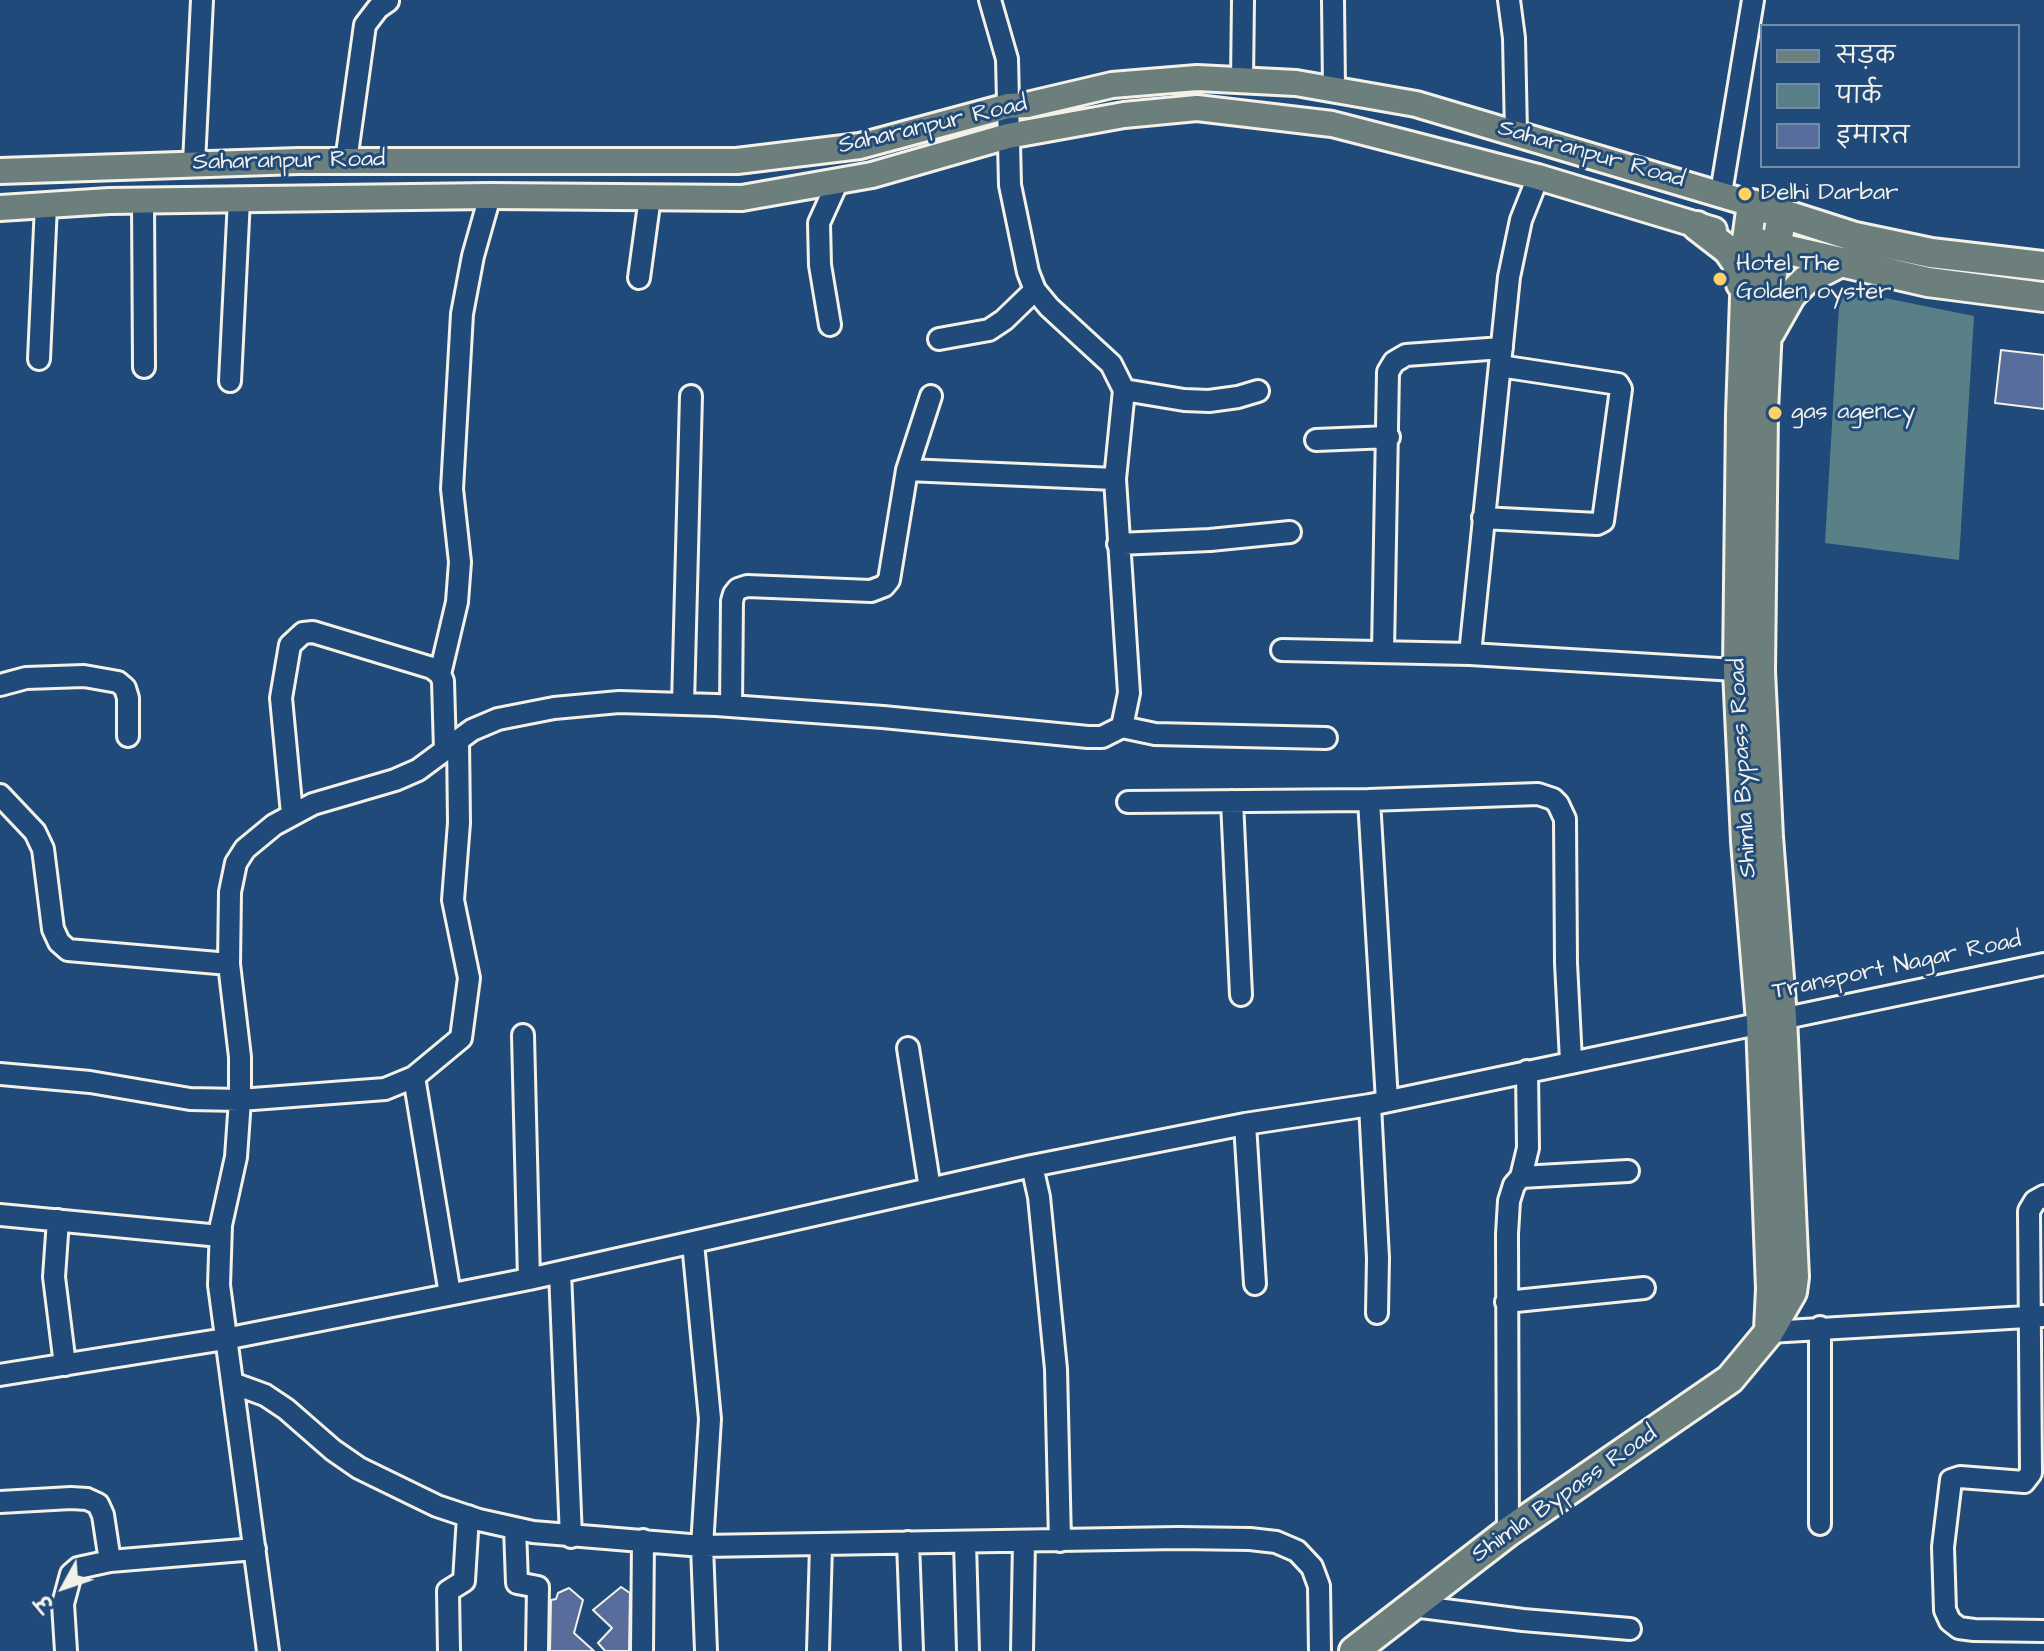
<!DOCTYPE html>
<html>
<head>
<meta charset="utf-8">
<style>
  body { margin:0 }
  #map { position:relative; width:2044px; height:1651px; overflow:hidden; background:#1f4a7a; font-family:"Architects Daughter","Playpen Sans Deva",sans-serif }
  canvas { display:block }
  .legend { position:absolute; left:1760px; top:24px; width:260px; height:144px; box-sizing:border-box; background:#1f4a7a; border:2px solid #748da6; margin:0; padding:10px 14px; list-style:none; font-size:24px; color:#f4f1e8 }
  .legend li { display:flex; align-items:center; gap:16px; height:40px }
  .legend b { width:40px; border:2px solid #748da6 }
  .north { position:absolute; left:24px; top:1547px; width:80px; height:80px; -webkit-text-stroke:6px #1f4a7a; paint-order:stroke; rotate:230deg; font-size:22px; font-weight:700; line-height:32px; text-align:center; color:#f4f1e8 }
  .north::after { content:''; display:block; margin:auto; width:28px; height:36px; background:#f4f1e8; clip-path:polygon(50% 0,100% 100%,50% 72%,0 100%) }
</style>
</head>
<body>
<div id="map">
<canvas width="2044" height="1651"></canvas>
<ul class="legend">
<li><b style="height:10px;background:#6c7f7c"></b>सड़क</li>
<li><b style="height:22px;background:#598086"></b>पार्क</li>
<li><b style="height:22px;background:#596d9c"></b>इमारत</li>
</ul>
<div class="north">उ</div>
</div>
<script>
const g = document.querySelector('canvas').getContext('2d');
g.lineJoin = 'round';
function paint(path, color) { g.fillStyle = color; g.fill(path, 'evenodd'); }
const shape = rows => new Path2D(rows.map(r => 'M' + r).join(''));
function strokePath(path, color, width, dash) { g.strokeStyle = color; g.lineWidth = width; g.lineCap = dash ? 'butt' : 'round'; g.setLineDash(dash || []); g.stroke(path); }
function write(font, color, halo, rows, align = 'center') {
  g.font = font + ' "Architects Daughter",sans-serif'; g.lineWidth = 6; g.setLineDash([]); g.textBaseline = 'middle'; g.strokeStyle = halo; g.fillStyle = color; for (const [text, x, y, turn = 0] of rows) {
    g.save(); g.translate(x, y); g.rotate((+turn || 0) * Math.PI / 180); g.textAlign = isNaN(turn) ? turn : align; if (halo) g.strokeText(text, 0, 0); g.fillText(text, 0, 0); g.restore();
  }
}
const green = shape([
  [1840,289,1974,316,1959,560,1825,543]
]);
const building = shape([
  [2001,350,2044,355,2044,409,1995,403,2001,350],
  [621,1587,630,1593,629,1651,605,1651,598,1643,612,1628,593,1610,621,1587],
  [569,1588,583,1600,574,1633,594,1651,550,1651,551,1600,556,1599,558,1593,569,1588]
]);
const minor = shape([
  [1333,0,1334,88],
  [1509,0,1514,38,1516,133],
  [1242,80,1243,0],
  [346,161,365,25,378,8,388,1],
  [194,163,202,0],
  [1721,193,1753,0],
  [143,201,144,367],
  [639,278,650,197],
  [830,325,820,265,819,223,838,181],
  [939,339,989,330,1004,320,1035,290],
  [39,359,46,205],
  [230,381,239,199],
  [1124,390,1184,400,1209,401,1238,397,1258,391],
  [1316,440,1389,437],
  [907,470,1115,479],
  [1483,518,1597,524,1603,521,1621,389,1618,384,1500,366],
  [1118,544,1210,540,1290,532],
  [1282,650,1470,654,1752,671],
  [1383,652,1388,372,1394,362,1406,355,1502,348],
  [1470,654,1509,277,1521,220,1538,177],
  [440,674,457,602,460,562,452,489,462,314,473,256,490,196],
  [0,685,26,678,84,676,118,682,125,688,128,698,128,736],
  [683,704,691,396],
  [731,706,732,601,734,594,738,589,747,586,871,591,884,586,889,580,907,470,931,396],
  [1122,727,1155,734,1326,738],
  [0,795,35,832,43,849,53,929,59,942,68,950,229,964],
  [1369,800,1387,1101],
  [1232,801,1241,995],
  [1128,802,1369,800,1538,794,1553,799,1558,804,1565,819,1566,963,1571,1061],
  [292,814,281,698,290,645,303,633,313,632,432,668,440,674,443,681,445,751],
  [523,1035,529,1279],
  [908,1048,930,1189],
  [0,1074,90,1082,190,1099,240,1100,385,1089,414,1077,461,1038,469,978,453,900,459,823,458,740],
  [414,1077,450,1294],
  [1370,1105,1378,1258,1377,1313],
  [1245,1124,1255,1284],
  [1032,1166,1039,1197,1056,1369,1060,1541],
  [1521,1177,1628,1171],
  [2044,1196,2035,1201,2029,1211,2031,1473,2024,1482,1960,1477,1951,1480,1943,1547,1945,1610,1950,1621,1959,1628,1974,1630,2044,1631],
  [0,1215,220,1236],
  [58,1220,54,1277,65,1365],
  [693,1243,710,1419,702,1546,706,1651],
  [560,1272,571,1537],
  [1506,1302,1644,1288],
  [1820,1327,1820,1524],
  [1769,1332,2044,1316],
  [0,1375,225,1339,529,1279,1032,1166,1245,1124,1370,1105,2044,964],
  [232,1383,265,1395,286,1409,333,1450,359,1468,437,1506,479,1520,533,1532,702,1546,1178,1538,1250,1539,1276,1542,1297,1551,1312,1567,1319,1586,1320,1651],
  [0,1502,71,1498,87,1499,98,1504,103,1515,110,1561],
  [515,1528,517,1583,538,1587,537,1651],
  [1508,1532,1507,1234,1509,1201,1514,1185,1521,1177,1528,1148,1527,1071],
  [908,1542,912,1651],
  [965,1543,968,1651],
  [1413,1606,1523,1620,1630,1629],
  [66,1651,63,1604,71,1574,78,1568,110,1561,255,1549],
  [268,1651,219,1285,221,1225,236,1157,240,1100,240,1057,229,964,230,892,236,863,245,849,274,825,313,804,395,780,418,770,472,730,498,719,554,708,619,702,716,705,883,717,1088,737,1102,737,1122,727,1129,693,1115,479,1124,390,1111,364,1049,307,1035,290,1028,272,1010,185,1007,59,990,0],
  [449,1651,448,1591,464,1581,468,1516],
  [642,1651,643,1540],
  [818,1651,821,1546],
  [1022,1651,1024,1542]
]);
const major = shape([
  [0,171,299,161,737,161,860,146,1008,106,1027,105,1112,85,1197,78,1296,83,1416,104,1752,204],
  [0,208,109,201,490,196,742,198,872,175,1008,136,1124,115,1197,108,1332,124,1538,177,1714,230]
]);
const highway = shape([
  [1697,226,1728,250,1737,263,1741,284],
  [1758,243,1928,282,2044,297],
  [1770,332,1791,295,1806,280,1841,262],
  [1769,1330,1771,1289,1761,1021,1746,841,1738,670,1741,414,1747,240,1752,204,1855,237,1931,253,2044,266],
  [1354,1651,1508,1532,1730,1379,1769,1332,1792,1292,1794,1277,1782,1017,1768,837,1760,671,1763,411,1767,328,1770,287,1782,213]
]);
const markers = [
  [1745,194,8,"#ffd166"],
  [1720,279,8,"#ffd166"],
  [1775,413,8,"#ffd166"]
];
const streetNames = [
  ["Saharanpur Road",933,126,-13],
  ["Saharanpur Road",1591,155,16],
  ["Saharanpur Road",289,162,-1],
  ["Shimla Bypass Road",1744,768,-93],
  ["Transport Nagar Road",1897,967,-12],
  ["Shimla Bypass Road",1565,1495,-35]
];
const poiNames = [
  ["Delhi Darbar",1761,194],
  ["Hotel The",1736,265],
  ["Golden oyster",1736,293],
  ["gas agency",1791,413]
];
paint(green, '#598086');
paint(building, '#596d9c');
strokePath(building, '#f4f1e8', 2);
strokePath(minor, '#f4f1e8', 26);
strokePath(major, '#f4f1e8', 30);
strokePath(highway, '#f4f1e8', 34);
strokePath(minor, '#1f4a7a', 20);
strokePath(major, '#6c7f7c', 24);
strokePath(highway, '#6c7f7c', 28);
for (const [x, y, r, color] of markers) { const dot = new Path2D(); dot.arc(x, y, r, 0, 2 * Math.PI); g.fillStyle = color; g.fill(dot); strokePath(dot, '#1f4a7a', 3); }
write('24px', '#f4f1e8', '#1f4a7a', streetNames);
write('24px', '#f4f1e8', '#1f4a7a', poiNames, 'left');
</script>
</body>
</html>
